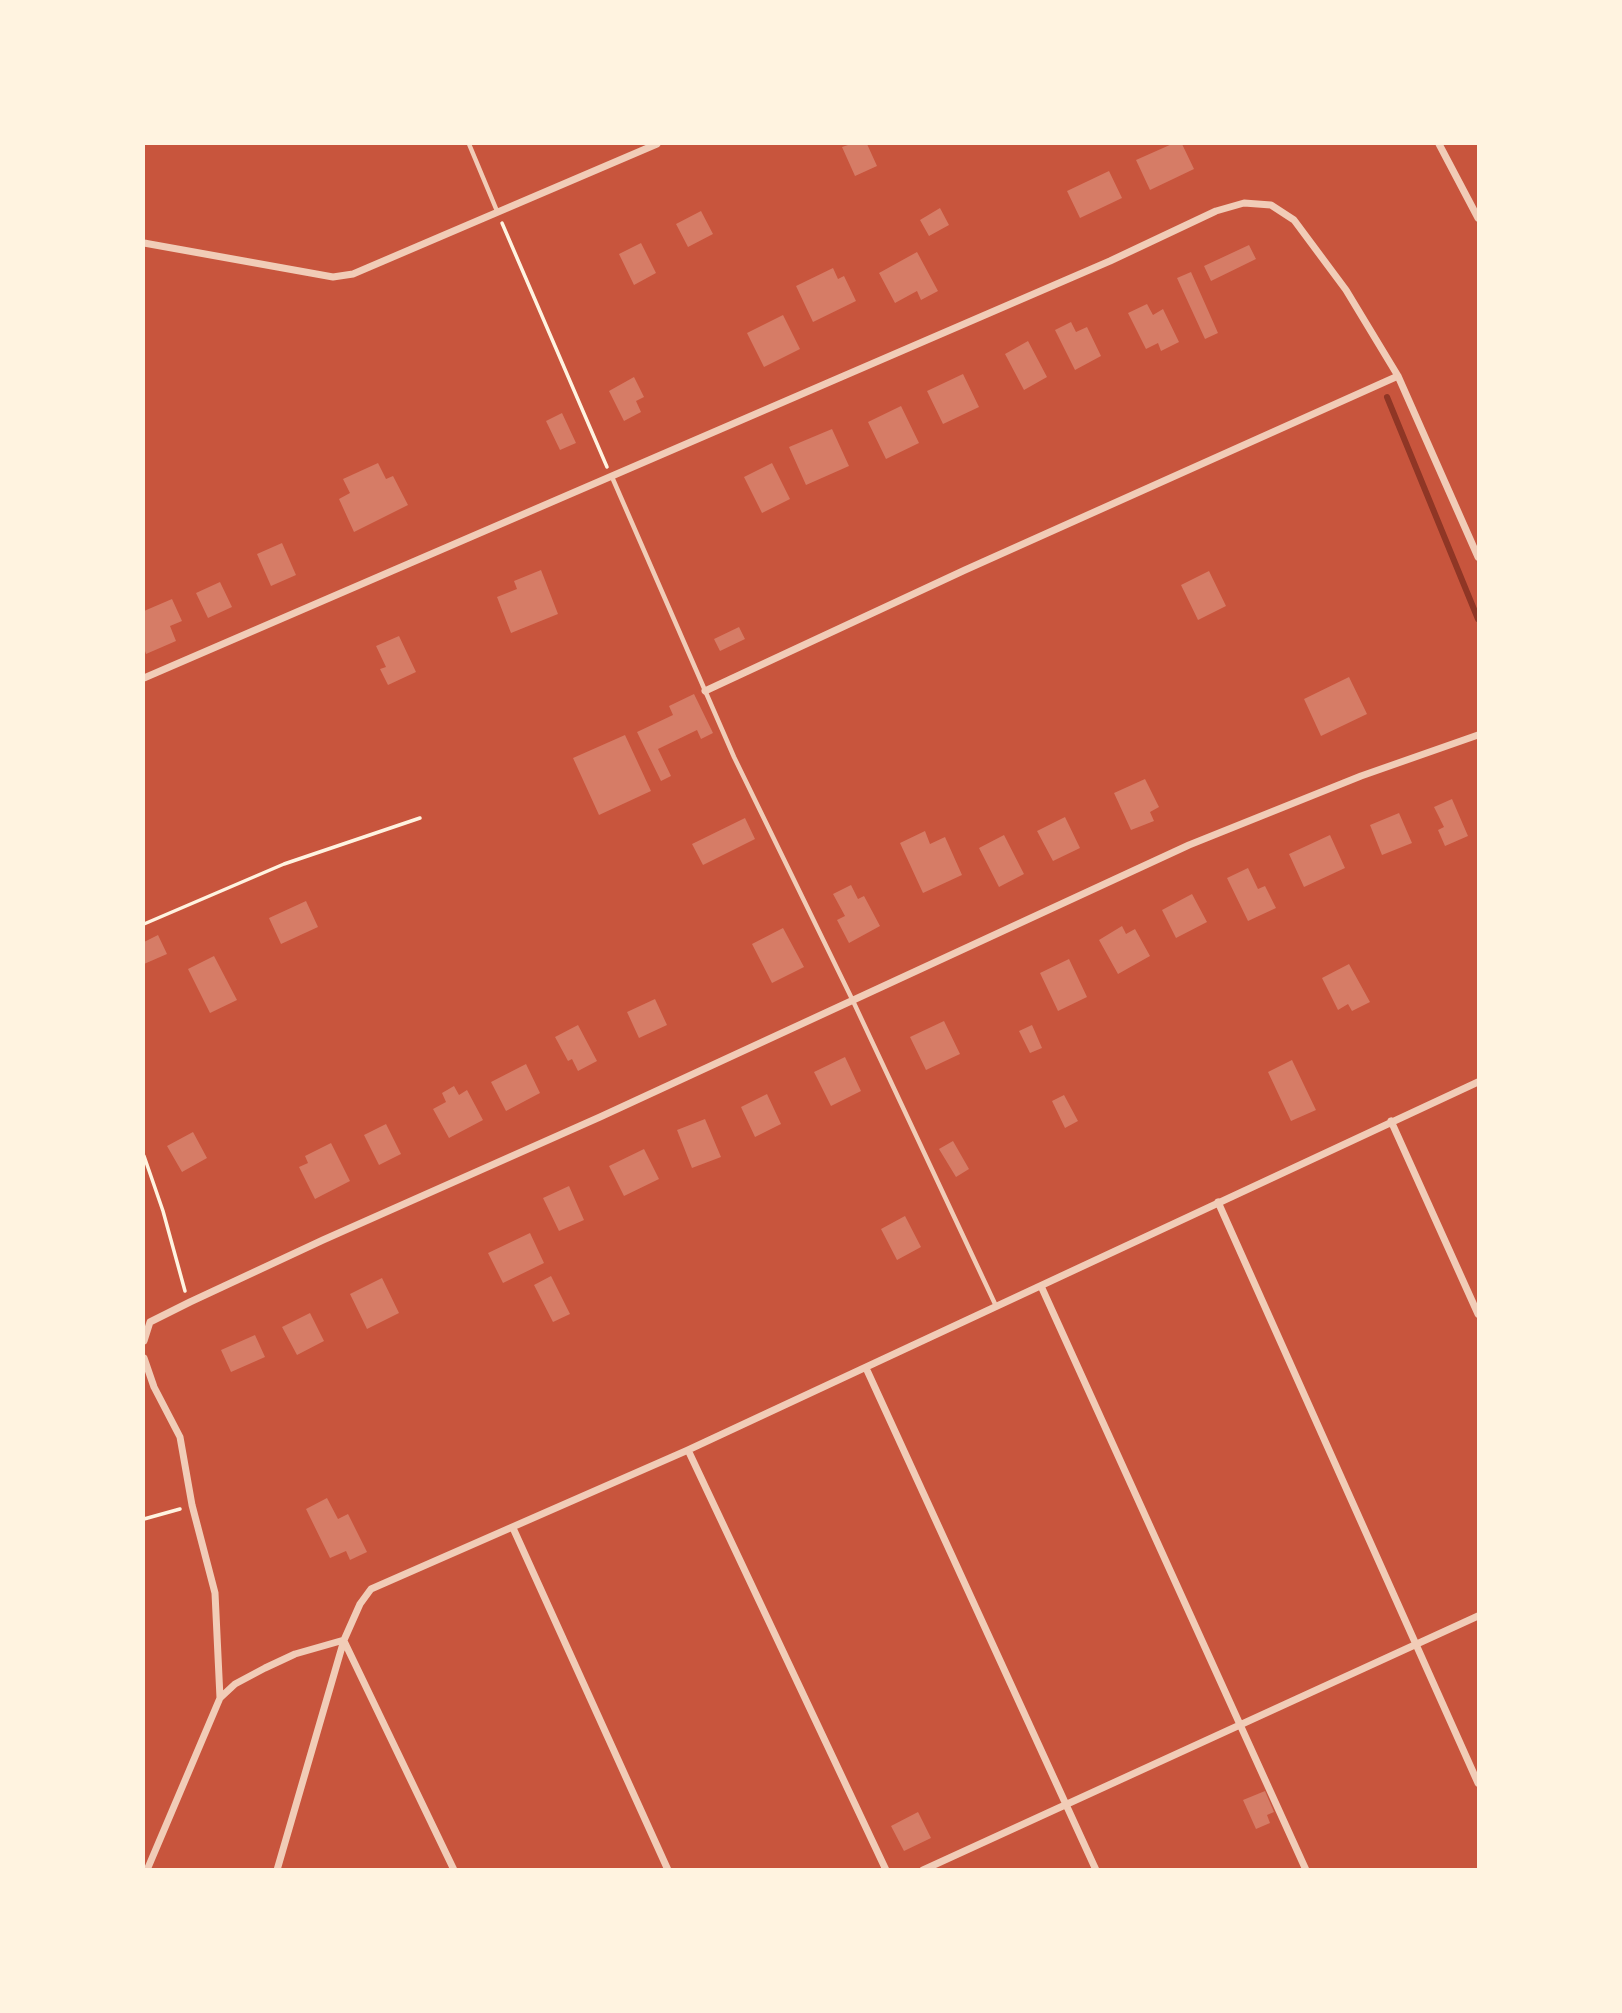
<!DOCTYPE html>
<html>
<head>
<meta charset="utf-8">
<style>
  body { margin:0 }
  #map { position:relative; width:1622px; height:2013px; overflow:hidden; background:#c8553d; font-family:Mulish,sans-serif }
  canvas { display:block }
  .frame { position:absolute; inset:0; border:145px solid #fff3e0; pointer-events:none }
</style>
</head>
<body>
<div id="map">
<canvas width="1622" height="2013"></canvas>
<div class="frame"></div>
</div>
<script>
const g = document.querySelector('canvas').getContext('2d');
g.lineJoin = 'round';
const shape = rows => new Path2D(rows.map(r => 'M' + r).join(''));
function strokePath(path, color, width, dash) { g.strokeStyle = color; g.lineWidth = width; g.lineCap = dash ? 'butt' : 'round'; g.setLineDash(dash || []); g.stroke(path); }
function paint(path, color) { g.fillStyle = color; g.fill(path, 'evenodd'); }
const stream = shape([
  [1387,397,1478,619]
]);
const building = shape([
  [851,144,867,144,877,166,855,176,842,147],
  [1172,144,1182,144,1194,169,1150,190,1136,160],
  [1109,171,1122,198,1080,218,1067,191],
  [940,208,949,225,929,236,920,220],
  [701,211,713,234,688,247,676,224],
  [641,243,656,273,634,285,619,254],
  [1249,245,1256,259,1211,281,1204,266],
  [917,252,938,291,921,300,917,291,895,303,879,273],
  [833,268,838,279,844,276,856,301,813,322,796,286],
  [1191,272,1218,333,1205,339,1177,278],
  [1147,304,1153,315,1163,309,1179,342,1161,351,1158,343,1146,349,1128,313],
  [783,315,800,349,764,367,747,333],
  [1071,322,1076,332,1087,327,1101,356,1075,370,1055,330],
  [1028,341,1047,377,1024,390,1005,354],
  [963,374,979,407,943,424,927,391],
  [634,377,644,397,636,401,641,412,624,421,609,391],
  [901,406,919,443,886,459,868,422],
  [562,413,576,443,560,450,546,421],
  [832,429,849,466,806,485,789,447],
  [378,463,386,479,393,476,408,505,354,532,339,499,350,493,343,479],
  [772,463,790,499,762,513,744,477],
  [282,543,296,575,271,586,257,554],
  [541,570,558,614,511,633,497,597,517,589,514,581],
  [1209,571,1226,606,1198,620,1181,585],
  [220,582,232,607,208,618,196,593],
  [172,599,182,621,170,626,176,641,146,654,144,648,144,611],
  [739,627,745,639,720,651,714,639],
  [399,636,416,672,388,685,380,669,386,667,376,646],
  [1349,677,1367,714,1321,736,1304,699],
  [694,694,713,733,701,739,697,730,658,749,671,776,661,781,637,732,673,715,669,706],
  [625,735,651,791,599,815,573,758],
  [1145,779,1159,807,1150,812,1154,821,1131,830,1114,793],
  [1452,799,1468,836,1445,846,1438,830,1444,827,1434,807],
  [1399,813,1412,843,1382,855,1370,825],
  [1065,817,1080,848,1053,861,1037,831],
  [745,818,755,839,703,865,692,844],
  [925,831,930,844,945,837,962,875,923,893,900,843],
  [1004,835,1024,874,999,887,979,848],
  [1330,835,1345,868,1304,887,1289,854],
  [1248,868,1258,889,1265,886,1276,908,1248,921,1227,878],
  [851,885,858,899,864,896,880,926,849,943,837,920,845,916,833,894],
  [1192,894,1207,922,1176,938,1162,910],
  [306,901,318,927,281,944,269,918],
  [1122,926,1126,934,1135,929,1150,956,1118,974,1099,940],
  [783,928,804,967,772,983,752,944],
  [158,935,167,954,144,964,144,942],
  [214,956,237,1000,210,1013,188,969],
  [1069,959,1087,997,1058,1011,1040,973],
  [1349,964,1370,1002,1352,1011,1348,1004,1338,1010,1322,978],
  [655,999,667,1025,639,1038,627,1012],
  [944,1021,960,1054,926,1070,910,1037],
  [578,1025,597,1061,578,1071,572,1059,568,1061,555,1037],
  [1032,1025,1042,1048,1030,1053,1019,1031],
  [845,1057,861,1091,831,1106,814,1072],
  [1292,1060,1316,1110,1291,1121,1268,1072],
  [526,1064,540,1093,506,1111,491,1082],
  [454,1086,459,1095,467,1090,483,1120,449,1138,433,1109,446,1102,442,1093],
  [767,1094,781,1124,755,1137,741,1107],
  [1064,1095,1078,1121,1065,1128,1052,1101],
  [705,1119,721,1157,692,1168,677,1130],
  [386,1124,401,1154,379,1165,364,1135],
  [193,1132,207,1158,182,1172,167,1146],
  [953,1141,969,1169,956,1177,939,1149],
  [331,1143,350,1181,315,1199,299,1167,308,1163,305,1156],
  [644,1149,659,1179,624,1196,609,1166],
  [569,1186,584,1220,559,1231,543,1198],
  [905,1216,921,1247,897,1260,881,1229],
  [530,1233,544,1263,503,1283,488,1253],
  [551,1276,570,1314,553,1322,534,1285],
  [382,1278,399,1313,367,1329,350,1294],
  [310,1313,324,1341,297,1355,282,1327],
  [255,1335,265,1357,231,1372,221,1350],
  [327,1498,338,1519,348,1514,367,1552,350,1560,346,1551,330,1558,306,1509],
  [1265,1791,1274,1812,1267,1815,1270,1823,1256,1829,1243,1800],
  [918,1812,931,1838,904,1851,891,1826]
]);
const path = shape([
  [502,223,607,467],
  [144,924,284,864,420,818],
  [144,1156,163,1211,185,1291],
  [144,1519,180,1509]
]);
const service = shape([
  [469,144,497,211],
  [612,477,734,757,853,1001,996,1306]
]);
const minor = shape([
  [1439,144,1478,218],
  [144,243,333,277,353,274,657,144],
  [144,678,1110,261,1216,211,1244,203,1271,205,1294,220,1346,290,1398,376,1478,557],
  [705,691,965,570,1398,376],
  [1391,1121,1478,1314],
  [1218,1202,1478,1783],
  [1041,1286,1306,1870],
  [144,1341,150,1322,190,1302,323,1240,600,1117,1189,845,1361,776,1478,735],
  [144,1358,154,1387,180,1437,192,1505,215,1593,220,1698,147,1870],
  [866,1368,1096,1870],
  [688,1450,886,1870],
  [513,1528,668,1870],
  [344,1641,454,1870],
  [220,1698,235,1684,265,1668,295,1654,344,1640],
  [277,1870,344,1640,360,1604,371,1589,688,1450,1478,1082],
  [923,1870,1478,1616]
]);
strokePath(stream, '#8f3625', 6);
paint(building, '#d67c66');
strokePath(path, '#fff3e0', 3.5);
strokePath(service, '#f1ccb7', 4.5);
strokePath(minor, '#f1ccb7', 7);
</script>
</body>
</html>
